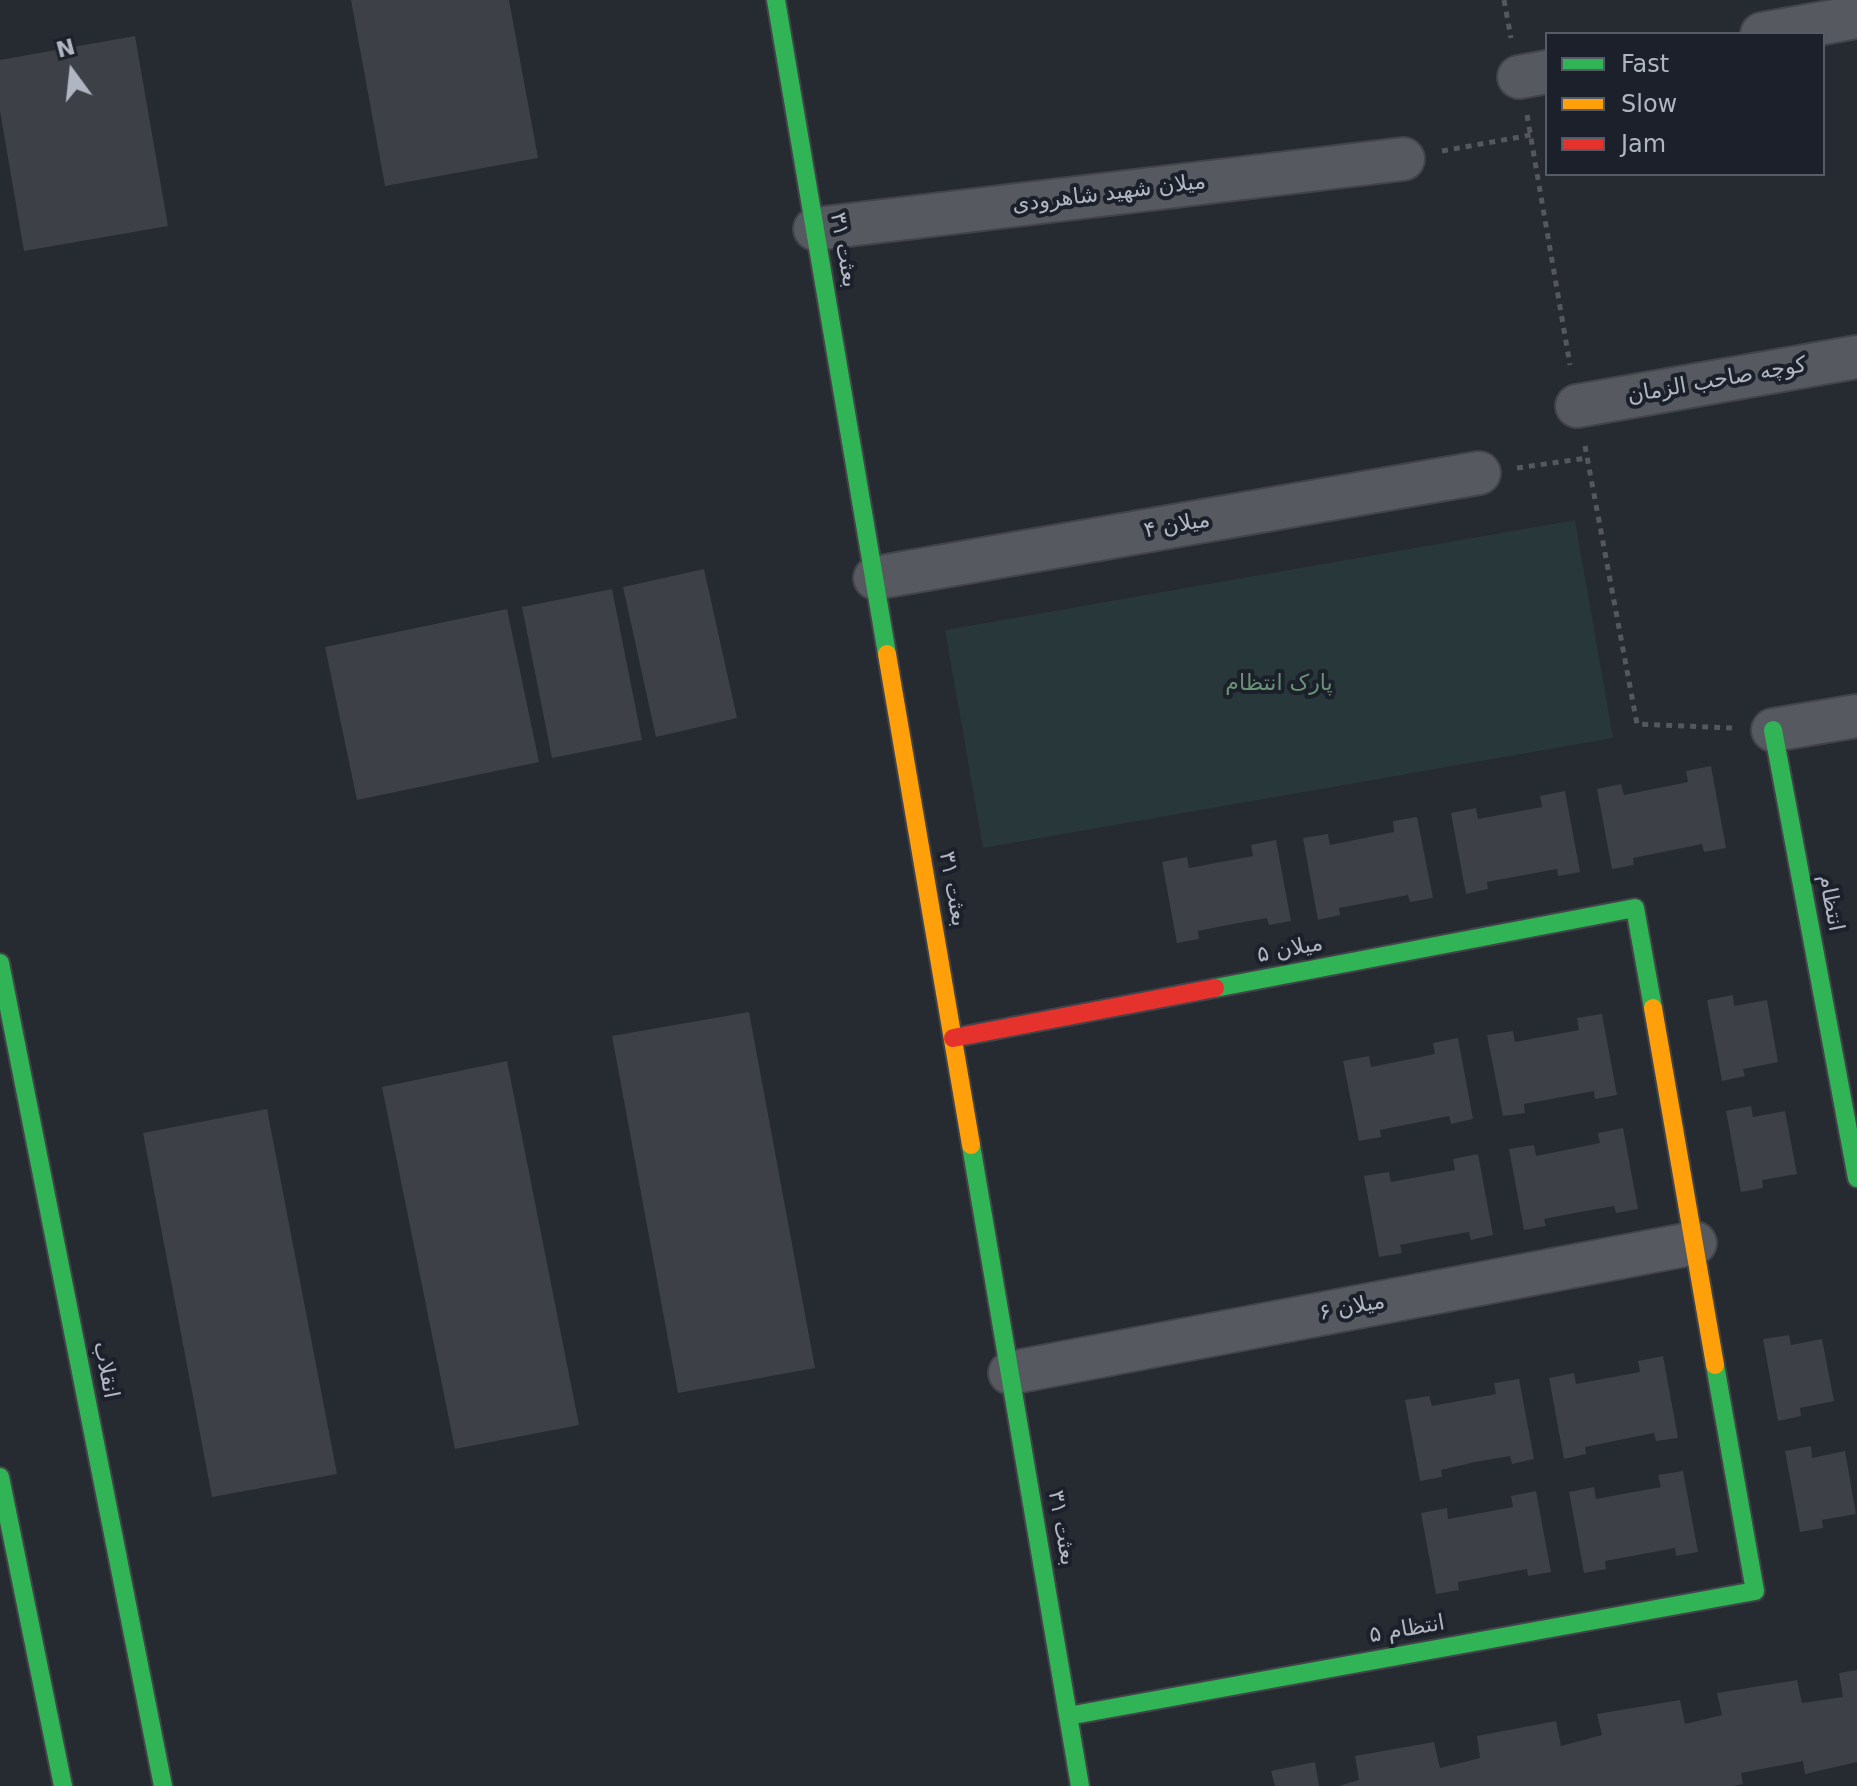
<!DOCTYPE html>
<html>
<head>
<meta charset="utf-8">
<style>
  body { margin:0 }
  #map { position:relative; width:1857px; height:1786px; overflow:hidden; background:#262a31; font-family:"DejaVu Sans",sans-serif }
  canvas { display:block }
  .legend { position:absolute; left:1545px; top:32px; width:280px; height:144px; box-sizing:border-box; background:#1b202a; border:2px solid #565c67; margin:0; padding:10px 14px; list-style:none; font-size:24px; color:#afb6c2 }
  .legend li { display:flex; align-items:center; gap:16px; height:40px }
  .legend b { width:40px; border:2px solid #565c67 }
  .north { position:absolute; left:32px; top:32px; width:80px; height:80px; -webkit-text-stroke:6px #1b202a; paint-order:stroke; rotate:345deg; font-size:22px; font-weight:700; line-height:32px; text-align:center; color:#afb6c2 }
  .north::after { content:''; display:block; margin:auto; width:28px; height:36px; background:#afb6c2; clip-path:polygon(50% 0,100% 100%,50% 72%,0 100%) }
</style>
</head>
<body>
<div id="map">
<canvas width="1857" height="1786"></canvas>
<ul class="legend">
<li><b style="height:10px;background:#30b455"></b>Fast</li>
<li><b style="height:10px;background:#ff9f0a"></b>Slow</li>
<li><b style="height:10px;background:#e5322d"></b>Jam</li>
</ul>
<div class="north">N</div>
</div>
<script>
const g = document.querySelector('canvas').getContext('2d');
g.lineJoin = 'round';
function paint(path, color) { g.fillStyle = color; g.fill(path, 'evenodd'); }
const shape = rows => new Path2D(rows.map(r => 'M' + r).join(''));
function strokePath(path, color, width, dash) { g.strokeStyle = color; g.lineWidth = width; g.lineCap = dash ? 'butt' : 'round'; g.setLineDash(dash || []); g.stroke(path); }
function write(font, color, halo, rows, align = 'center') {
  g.font = font + ' "DejaVu Sans","Noto Sans Arabic",sans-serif'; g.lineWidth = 8; g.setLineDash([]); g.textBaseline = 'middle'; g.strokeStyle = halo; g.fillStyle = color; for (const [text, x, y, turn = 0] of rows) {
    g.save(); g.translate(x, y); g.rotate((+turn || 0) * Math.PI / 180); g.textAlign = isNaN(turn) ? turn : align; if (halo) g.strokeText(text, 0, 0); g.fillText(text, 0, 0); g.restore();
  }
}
const green = shape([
  [1575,520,1613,738,983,848,945,630]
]);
const building = shape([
  [351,0,509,0,538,158,385,186],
  [135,36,168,226,24,251,0,111,0,60],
  [704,569,737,718,656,737,623,587],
  [612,589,642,740,552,758,522,607],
  [507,609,539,762,357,800,325,647],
  [1711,766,1726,848,1704,852,1702,844,1633,858,1634,865,1612,869,1597,789,1621,784,1624,795,1688,782,1686,771],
  [1565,791,1580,872,1558,876,1557,869,1487,882,1488,889,1466,894,1451,813,1476,808,1478,819,1542,807,1540,796],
  [1417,817,1433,898,1410,902,1408,895,1339,908,1340,915,1318,920,1303,838,1328,834,1330,845,1394,832,1393,821],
  [1276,840,1291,921,1269,925,1267,918,1233,924,1198,931,1199,939,1177,943,1162,862,1187,857,1189,868,1253,856,1251,845],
  [1733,995,1734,1006,1767,1000,1778,1062,1743,1069,1745,1076,1722,1081,1707,1000],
  [749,1012,815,1368,678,1393,612,1036],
  [1602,1014,1617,1095,1595,1099,1594,1091,1524,1104,1525,1113,1503,1116,1487,1035,1513,1031,1515,1042,1579,1030,1577,1018],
  [1458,1038,1473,1119,1451,1124,1449,1116,1380,1130,1381,1137,1359,1141,1343,1061,1369,1056,1371,1067,1435,1054,1433,1043],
  [507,1061,579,1425,455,1449,382,1087],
  [1751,1106,1753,1117,1785,1111,1797,1174,1762,1180,1763,1188,1741,1192,1726,1111],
  [267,1109,337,1474,212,1497,143,1133],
  [1623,1128,1638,1209,1616,1213,1614,1206,1580,1212,1544,1219,1546,1226,1524,1230,1509,1149,1534,1145,1536,1156,1600,1143,1598,1133],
  [1478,1154,1493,1235,1471,1240,1469,1232,1435,1238,1400,1245,1402,1253,1379,1257,1364,1176,1389,1172,1391,1182,1455,1170,1453,1159],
  [1789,1335,1791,1345,1822,1339,1834,1401,1800,1408,1801,1416,1778,1421,1763,1339],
  [1663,1356,1678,1438,1656,1441,1654,1433,1619,1440,1585,1447,1586,1454,1564,1459,1549,1378,1574,1373,1576,1384,1640,1372,1638,1361],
  [1519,1379,1534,1459,1512,1464,1510,1456,1475,1462,1441,1470,1442,1477,1420,1481,1405,1400,1429,1396,1432,1406,1496,1394,1494,1383],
  [1811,1446,1812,1458,1845,1451,1856,1514,1822,1520,1823,1528,1800,1532,1785,1451],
  [1683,1471,1698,1552,1676,1556,1675,1548,1605,1561,1606,1569,1584,1573,1569,1492,1594,1487,1596,1499,1661,1487,1658,1475],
  [1536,1491,1551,1572,1528,1576,1527,1569,1458,1582,1459,1590,1436,1594,1421,1513,1447,1508,1448,1519,1481,1513,1513,1507,1511,1496],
  [1857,1670,1857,1762,1805,1774,1803,1761,1741,1773,1743,1784,1733,1786,1338,1786,1359,1780,1355,1756,1434,1742,1440,1768,1480,1758,1477,1736,1556,1721,1561,1746,1602,1735,1597,1714,1680,1700,1685,1724,1722,1715,1717,1693,1797,1680,1802,1703,1843,1697,1839,1673],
  [1315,1762,1319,1786,1275,1786,1271,1771]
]);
const path = shape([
  [1504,0,1511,38],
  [1527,115,1570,365],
  [1442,151,1531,135],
  [1585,446,1637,724,1732,728],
  [1517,468,1587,458]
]);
const street = shape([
  [1762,34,1857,17],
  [1519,77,1547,72],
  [815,229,1403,159],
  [1577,406,1857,357],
  [875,578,1479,473],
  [1773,730,1857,716],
  [1010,1373,1695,1243]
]);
const fast = shape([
  [776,0,887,654],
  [1773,730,1857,1178],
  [0,963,163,1786],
  [1215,988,1635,908,1653,1008],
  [971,1145,1080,1786],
  [0,1477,63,1786],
  [1068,1716,1755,1591,1715,1365]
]);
const slow = shape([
  [887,654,971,1145],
  [1653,1008,1715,1365]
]);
const jam = shape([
  [953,1038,1215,988]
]);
const streetNames = [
  ["میلان شهید شاهرودی",1109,194,-7],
  ["بعثت ۳۱",843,250,80],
  ["کوچه صاحب الزمان",1717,381,-10],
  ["میلان ۴",1177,526,-10],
  ["بعثت ۳۱",952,889,80],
  ["انتظام",1830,903,79],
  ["میلان ۵",1290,950,-11],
  ["میلان ۶",1352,1308,-11],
  ["انقلاب",105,1370,79],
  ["بعثت ۳۱",1061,1528,80],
  ["انتظام ۵",1407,1630,-10]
];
const parkNames = [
  ["پارک انتظام",1279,684]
];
paint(green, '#283739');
paint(building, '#3d4046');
strokePath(street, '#424449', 46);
strokePath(fast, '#424449', 22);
strokePath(slow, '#424449', 22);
strokePath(jam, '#424449', 22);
strokePath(path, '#54585d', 5, [6, 6]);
strokePath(street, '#56595f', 42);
strokePath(fast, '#30b455', 18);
strokePath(slow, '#ff9f0a', 18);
strokePath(jam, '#e5322d', 18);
write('22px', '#afb6c2', '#1b202a', streetNames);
write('22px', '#699175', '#1b202a', parkNames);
</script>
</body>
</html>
